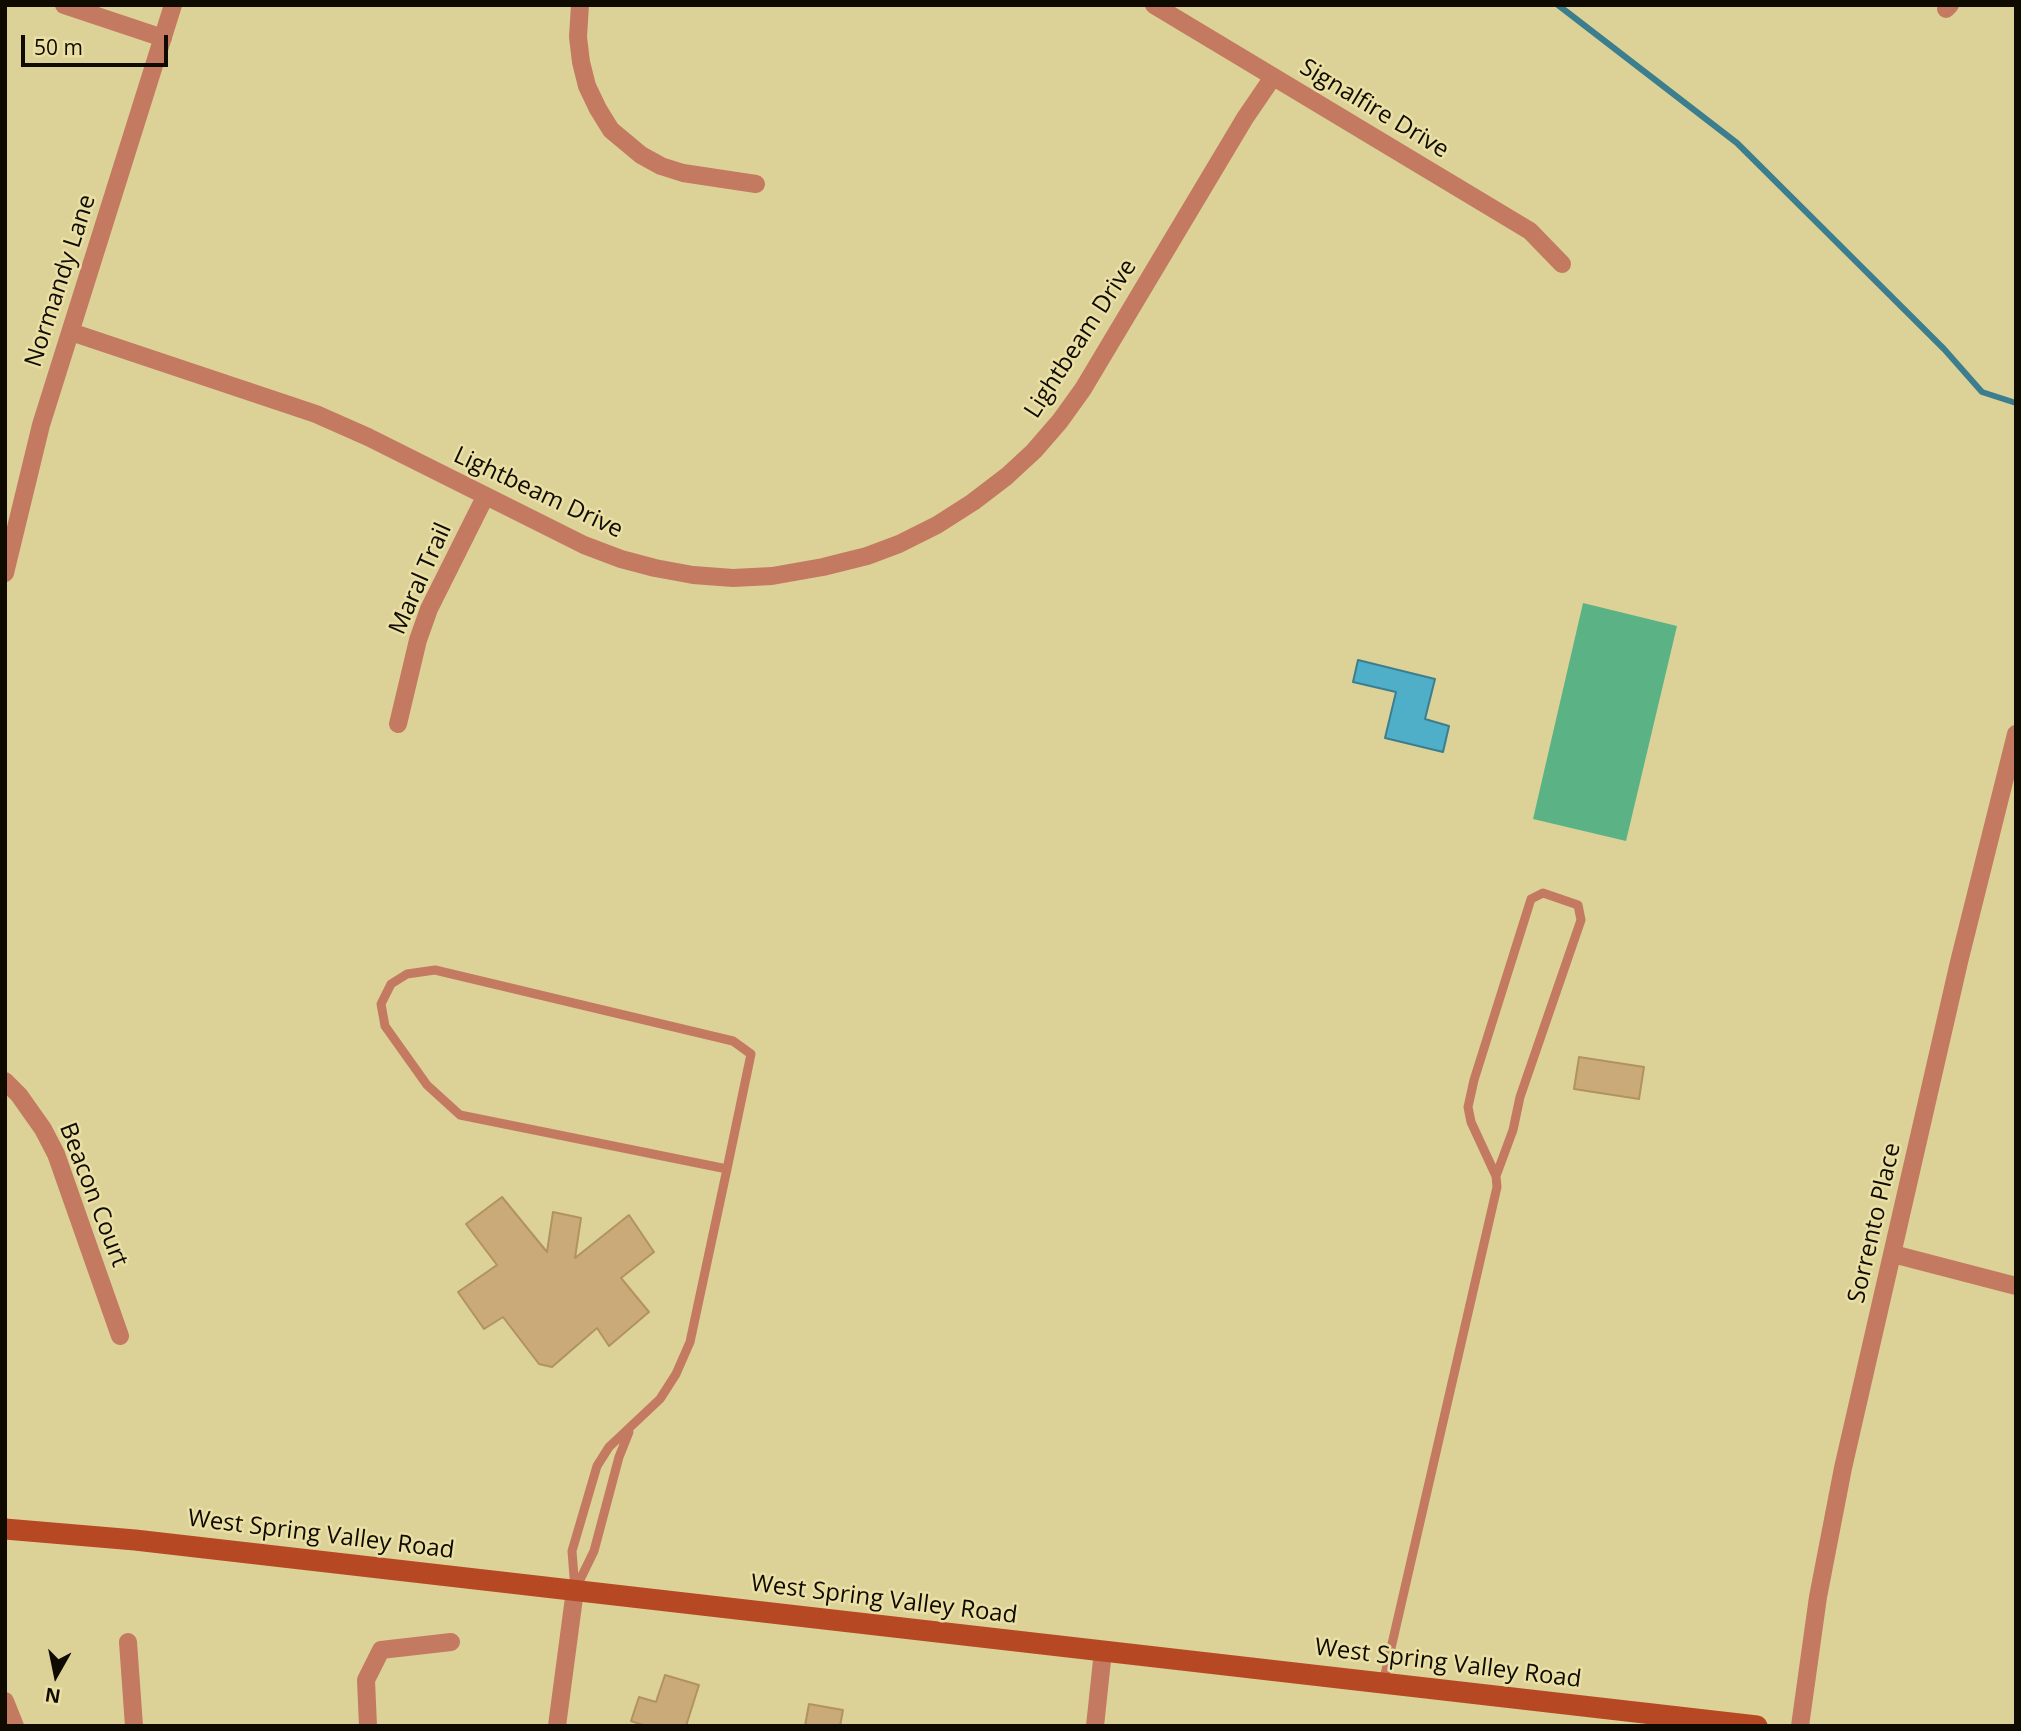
<!DOCTYPE html>
<html>
<head>
<meta charset="utf-8">
<style>
  body { margin:0 }
  #map { position:relative; width:2021px; height:1731px; overflow:hidden; background:#dcd298; font-family:"Open Sans",sans-serif }
  canvas { display:block }
  .frame { position:absolute; inset:0; border:7px solid #0f0b00; pointer-events:none }
  .north { position:absolute; left:21px; top:1640px; width:70px; height:70px; -webkit-text-stroke:5px #eadfa5; paint-order:stroke; rotate:189deg; font-size:19px; font-weight:700; line-height:28px; text-align:center; color:#0f0b00 }
  .north::after { content:''; display:block; margin:auto; width:24px; height:32px; background:#0f0b00; clip-path:polygon(50% 0,100% 100%,50% 72%,0 100%) }
  .scale { position:absolute; left:21px; top:35px; width:147px; height:32px; box-sizing:border-box; border:4px solid #0f0b00; border-top:0; padding-left:9px; font-size:21px; line-height:24px; white-space:nowrap; color:#0f0b00; -webkit-text-stroke:5px #eadfa5; paint-order:stroke }
</style>
</head>
<body>
<div id="map">
<canvas width="2021" height="1731"></canvas>
<div class="frame"></div>
<div class="north">N</div>
<div class="scale">50 m</div>
</div>
<script>
const g = document.querySelector('canvas').getContext('2d');
g.lineJoin = 'round';
function paint(path, color) { g.fillStyle = color; g.fill(path, 'evenodd'); }
const shape = rows => new Path2D(rows.map(r => 'M' + r).join(''));
function strokePath(path, color, width, dash) { g.strokeStyle = color; g.lineWidth = width; g.lineCap = dash ? 'butt' : 'round'; g.setLineDash(dash || []); g.stroke(path); }
function write(font, color, halo, rows, align = 'center') {
  g.font = font + ' "Open Sans",sans-serif'; g.lineWidth = 5; g.setLineDash([]); g.textBaseline = 'middle'; g.strokeStyle = halo; g.fillStyle = color; for (const [text, x, y, turn = 0] of rows) {
    g.save(); g.translate(x, y); g.rotate((+turn || 0) * Math.PI / 180); g.textAlign = isNaN(turn) ? turn : align; if (halo) g.strokeText(text, 0, 0); g.fillText(text, 0, 0); g.restore();
  }
}
const green = shape([
  [1583,603,1677,626,1626,841,1533,819]
]);
const water = shape([
  [1358,660,1435,679,1425,719,1449,726,1443,752,1385,738,1396,692,1353,682,1358,660]
]);
const stream = shape([
  [1558,5,1737,143,1944,349,1982,392,2016,403]
]);
const building = shape([
  [1579,1057,1644,1067,1639,1099,1574,1089,1579,1057],
  [502,1197,547,1252,553,1212,581,1218,575,1258,629,1215,654,1252,621,1278,649,1312,609,1346,597,1328,552,1367,539,1364,503,1317,484,1329,458,1292,497,1265,466,1224,502,1197],
  [665,1675,699,1685,686,1726,646,1726,631,1721,639,1697,656,1702,665,1675],
  [809,1704,843,1710,840,1726,805,1726,809,1704]
]);
const lane = shape([
  [576,1588,594,1551,619,1457,629,1432],
  [575,1590,572,1551,597,1466,609,1447,660,1399,676,1374,690,1342,727,1169,751,1054,733,1041,435,970,407,974,391,984,381,1004,385,1026,427,1085,460,1115,727,1169],
  [1383,1683,1497,1187,1496,1176,1471,1122,1468,1107,1474,1080,1531,899,1543,893,1578,905,1581,920,1520,1097,1513,1130,1496,1176]
]);
const street = shape([
  [64,5,163,38],
  [580,5,578,37,581,62,587,86,598,109,611,130,641,155,661,166,683,173,756,184],
  [1154,5,1530,231,1562,264],
  [1946,9,1950,5],
  [71,332,316,414,368,437,584,545,621,559,655,568,693,575,733,578,772,576,823,567,867,556,899,544,937,525,973,502,1007,476,1034,451,1060,421,1083,389,1245,118,1273,77],
  [5,573,41,425,173,5],
  [398,724,418,640,429,609,485,497],
  [5,1081,19,1095,43,1129,56,1154,120,1336],
  [1893,1254,2016,1286],
  [128,1642,134,1726],
  [5,1701,15,1726],
  [368,1726,366,1680,381,1650,451,1642],
  [557,1726,575,1590],
  [1095,1726,1103,1651],
  [1800,1726,1818,1597,1843,1468,1959,962,2016,734]
]);
const secondary = shape([
  [5,1529,135,1540,1757,1726]
]);
const streetNames = [
  ["Signalfire Drive",1374,109,31],
  ["Normandy Lane",61,281,-72],
  ["Lightbeam Drive",1081,339,-57],
  ["Lightbeam Drive",538,493,25],
  ["Maral Trail",421,579,-66],
  ["Beacon Court",93,1195,69],
  ["Sorrento Place",1875,1223,-77],
  ["West Spring Valley Road",321,1535,7],
  ["West Spring Valley Road",884,1600,7],
  ["West Spring Valley Road",1448,1664,7]
];
paint(green, '#5bb385');
paint(water, '#4fafc9');
strokePath(water, '#3c7e8d', 2);
strokePath(stream, '#3c7e8d', 6);
paint(building, '#caaa78');
strokePath(building, '#b19261', 2);
strokePath(lane, '#c47a61', 9);
strokePath(street, '#c47a61', 18);
strokePath(secondary, '#b64923', 21);
write('24px', '#0f0b00', '#eadfa5', streetNames);
</script>
</body>
</html>
